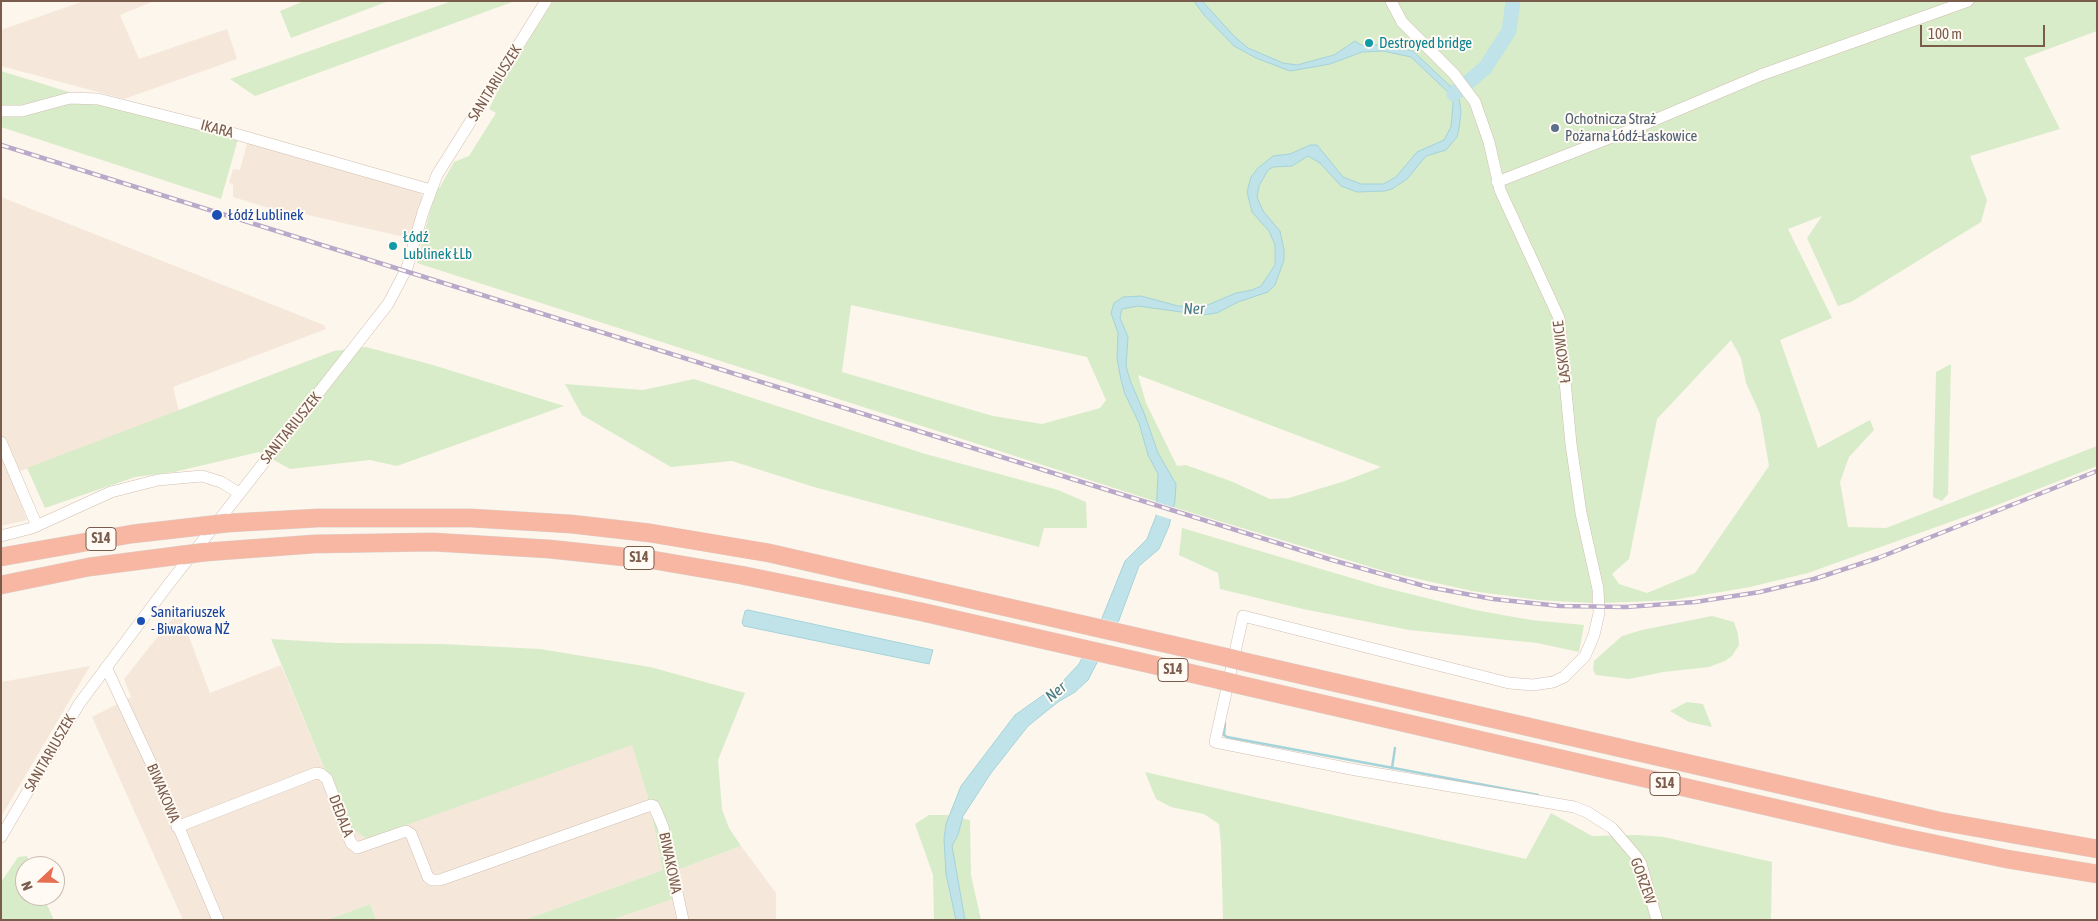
<!DOCTYPE html>
<html>
<head>
<meta charset="utf-8">
<style>
  body { margin:0 }
  #map { position:relative; width:2098px; height:921px; overflow:hidden; background:#fdf6ec; font-family:"Asap Condensed",sans-serif }
  canvas { display:block }
  .frame { position:absolute; inset:0; border:2px solid #7a5c4d; pointer-events:none }
  .north { position:absolute; left:15px; top:856px; width:50px; height:50px; box-sizing:border-box; background:#fffaf3; border:1px solid #cabbb1; border-radius:50%; rotate:249deg; font-size:14px; font-weight:700; line-height:20px; text-align:center; color:#7a5c4d }
  .north::after { content:''; display:block; margin:auto; width:18px; height:22px; background:#e76f51; clip-path:polygon(50% 0,100% 100%,50% 72%,0 100%) }
  .scale { position:absolute; left:1920px; top:25px; width:125px; height:22px; box-sizing:border-box; border:2px solid #7a5c4d; border-top:0; padding-left:6px; font-size:15px; line-height:18px; white-space:nowrap; color:#7a5c4d; -webkit-text-stroke:4px #fffaf3; paint-order:stroke }
</style>
</head>
<body>
<div id="map">
<canvas width="2098" height="921"></canvas>
<div class="frame"></div>
<div class="north">N</div>
<div class="scale">100 m</div>
</div>
<script>
const g = document.querySelector('canvas').getContext('2d');
g.lineJoin = 'round';
function paint(path, color) { g.fillStyle = color; g.fill(path, 'evenodd'); }
const shape = rows => new Path2D(rows.map(r => 'M' + r).join(''));
function strokePath(path, color, width, dash) { g.strokeStyle = color; g.lineWidth = width; g.lineCap = dash ? 'butt' : 'round'; g.setLineDash(dash || []); g.stroke(path); }
function write(font, color, halo, rows, align = 'center') {
  g.font = font + ' "Asap Condensed",sans-serif'; g.lineWidth = 4; g.setLineDash([]); g.textBaseline = 'middle'; g.strokeStyle = halo; g.fillStyle = color; for (const [text, x, y, turn = 0] of rows) {
    g.save(); g.translate(x, y); g.rotate((+turn || 0) * Math.PI / 180); g.textAlign = isNaN(turn) ? turn : align; if (halo) g.strokeText(text, 0, 0); g.fillText(text, 0, 0); g.restore();
  }
}
const residential = shape([
  [84,1,154,1,120,15,139,59,227,29,237,59,124,99,1,66,1,30],
  [247,143,421,193,423,199,413,239,299,213,298,217,233,197,233,184,229,183,233,169,240,170],
  [1,197,324,325,326,329,173,387,179,411,10,475,27,520,1,526],
  [179,610,210,693,281,665,348,826,367,839,632,744,647,794,663,870,524,920,376,920,370,904,327,920,183,920,92,717,131,697,124,679],
  [90,666,1,817,1,682],
  [741,846,776,893,776,920,611,920,673,899,672,872]
]);
const green = shape([
  [304,1,389,1,291,38,280,11],
  [452,1,515,1,255,96,230,79],
  [553,1,2097,1,2097,31,2024,58,2060,129,1970,156,1987,200,1981,222,1851,302,1838,306,1807,238,1822,216,1788,229,1832,318,1780,340,1818,448,1870,420,1874,430,1849,457,1840,482,1848,527,1886,528,2097,446,2097,466,1992,507,1808,573,1750,587,1673,600,1603,603,1595,593,1593,594,1592,603,1538,600,1472,591,1387,572,1176,508,417,263,435,191,440,187,454,162,469,156,496,113,489,109,502,82],
  [851,305,1087,357,1106,400,1100,408,1042,424,993,416,842,372],
  [1731,340,1741,358,1746,383,1760,414,1769,466,1695,573,1647,593,1619,584,1612,574,1629,559,1657,419],
  [1138,375,1381,467,1345,481,1289,498,1270,499,1233,482,1186,465,1177,466,1146,403],
  [1,71,153,118,238,139,221,199,1,127],
  [366,347,433,365,564,406,397,466,370,460,290,469,259,452,174,472,135,477,45,508,27,468,334,351],
  [1951,364,1948,494,1942,501,1933,497,1936,372],
  [694,379,922,453,1058,490,1086,502,1087,528,1044,528,1039,547,814,487,732,461,671,467,582,415,565,384,643,390],
  [1182,528,1382,587,1475,610,1531,620,1584,625,1579,652,1537,643,1409,630,1303,609,1220,589,1218,573,1179,555],
  [1712,616,1734,622,1738,634,1739,645,1732,656,1725,661,1709,667,1663,672,1629,679,1596,675,1593,670,1594,661,1622,636,1642,630],
  [271,639,337,643,442,644,540,649,650,667,745,693,718,760,722,809,729,828,741,846,672,872,673,899,611,920,524,920,663,870,647,794,632,745,367,839,348,826],
  [1687,702,1703,704,1712,727,1689,722,1670,711],
  [1145,772,1526,859,1551,813,1592,836,1638,835,1664,837,1772,862,1771,920,1223,920,1221,844,1219,824,1204,814,1171,807,1156,799],
  [929,815,947,815,970,820,971,875,981,920,934,920,933,875,915,824],
  [27,856,31,866,25,866,25,896,43,896,54,920,1,920,1,882,18,857],
  [370,904,376,920,327,920]
]);
const water = shape([
  [1194,1,1202,1,1234,36,1248,48,1283,63,1297,65,1334,55,1355,41,1361,45,1389,45,1413,51,1450,86,1457,88,1462,85,1466,90,1459,97,1461,112,1459,129,1457,137,1446,150,1426,156,1407,179,1392,189,1385,191,1357,192,1341,186,1320,163,1308,156,1292,166,1273,167,1268,170,1259,186,1257,197,1263,211,1280,231,1284,250,1284,260,1275,285,1268,292,1238,302,1217,313,1203,315,1138,306,1122,309,1120,318,1128,337,1126,366,1130,380,1144,413,1158,453,1176,484,1175,501,1169,526,1159,549,1139,566,1119,620,1088,680,1075,692,1058,702,1028,726,991,773,963,816,958,835,952,846,965,920,956,920,946,874,944,839,946,824,961,786,1015,715,1063,681,1079,664,1100,623,1125,561,1147,539,1156,516,1158,474,1148,455,1139,423,1125,394,1121,380,1117,358,1118,333,1111,313,1114,303,1123,297,1141,296,1178,306,1203,307,1236,293,1252,290,1261,286,1275,265,1275,245,1269,231,1252,212,1247,192,1251,177,1258,168,1273,156,1290,154,1310,145,1317,145,1343,177,1361,184,1383,184,1396,177,1417,152,1444,140,1451,127,1453,103,1451,95,1411,57,1383,51,1362,52,1330,64,1290,71,1256,58,1234,46,1204,15,1194,1],
  [748,610,933,650,929,664,744,626,742,623,745,611,748,610]
]);
const pier = shape([
  [1156,502,1176,508,1173,520,1154,514],
  [1099,618,1120,623,1101,663,1080,658]
]);
const stream = shape([
  [1225,723,1224,735,1227,737,1538,795],
  [1392,768,1395,748]
]);
const river = shape([
  [1454,94,1485,68,1509,31,1513,1]
]);
const minor = shape([
  [1391,1,1402,22,1454,74,1475,102,1489,142,1500,190,1559,318,1571,444,1581,513,1598,589,1599,613,1594,635,1585,656,1564,677,1553,682,1533,685,1509,683,1243,616,1215,742,1356,770,1574,807,1587,812,1612,828,1636,856,1641,864,1657,920],
  [1,111,22,111,70,98,98,99,225,131,431,190],
  [1497,182,1638,127,1761,75,1968,1],
  [1,442,37,526],
  [1,536,32,528,111,492,158,480,202,476,221,482,239,493],
  [106,667,157,776,218,920],
  [177,827,316,773,321,774,327,779,351,843,357,848,406,831,411,834,428,877,432,880,440,880,651,805,654,806,663,827,683,920],
  [1,837,79,704,168,585,388,304,407,268,423,212,437,175,546,1]
]);
const highway = shape([
  [228,523,318,518,471,518,571,524,650,533,769,553,1225,657],
  [206,552,314,544,433,542,549,549,653,560,741,575,922,612,1220,680],
  [1,557,132,534,202,526],
  [1,585,89,567,182,555],
  [1241,661,1939,821,2097,849],
  [1236,684,1896,836,2007,859,2097,874]
]);
const rail = shape([
  [1,145,1332,560,1428,587,1493,599,1560,606,1626,607,1695,602,1760,592,1814,579,1878,558,2097,471]
]);
const highwayBridge = shape([
  [202,526,228,523],
  [182,555,206,552],
  [1225,657,1241,661],
  [1220,680,1236,684]
]);
const markers = [
  [1369,43,5,"#0f9aa8"],
  [1555,128,5,"#5c6f8a"],
  [217,215,6,"#1a4fb4"],
  [393,246,5,"#0f9aa8"],
  [141,621,5,"#1a4fb4"]
];
const shields = [
  [101,539,30],
  [639,558,30],
  [1173,670,30],
  [1665,784,30]
];
const shieldNames = [
  ["S14",101,539],
  ["S14",639,558],
  ["S14",1173,670],
  ["S14",1665,784]
];
const cultureNames = [
  ["Destroyed bridge",1379,43],
  ["Łódź",403,237],
  ["Lublinek ŁLb",403,254]
];
const streetNames = [
  ["SANITARIUSZEK",495,83,-58],
  ["IKARA",217,129,15],
  ["ŁASKOWICE",1562,352,-97],
  ["SANITARIUSZEK",291,428,-51],
  ["SANITARIUSZEK",50,753,-60],
  ["BIWAKOWA",163,793,67],
  ["DEDALA",341,816,69],
  ["BIWAKOWA",670,863,78],
  ["GORZEW",1643,881,70]
];
const serviceNames = [
  ["Ochotnicza Straż",1565,119],
  ["Pożarna Łódź-Łaskowice",1565,136]
];
const transitNames = [
  ["Łódź Lublinek",228,215],
  ["Sanitariuszek",151,612],
  ["- Biwakowa NŻ",151,629]
];
const waterNames = [
  ["Ner",1194,309,-1],
  ["Ner",1056,692,-40]
];
paint(residential, '#f5e8da');
paint(green, '#d8ecc9');
paint(water, '#bfe3e8');
strokePath(water, '#a5d3da', 1);
paint(pier, '#fdf6ec');
strokePath(stream, '#a5d3da', 2.5);
strokePath(river, '#bfe3e8', 15);
strokePath(minor, '#d1beb0', 12);
strokePath(highway, '#dad1cd', 19);
strokePath(minor, '#fff', 11);
strokePath(highway, '#f7b7a3', 18);
strokePath(rail, '#b9a8c9', 4.5);
strokePath(rail, '#fffaf3', 2.5, [8]);
strokePath(highwayBridge, '#dad1cd', 19, []);
strokePath(highwayBridge, '#f7b7a3', 18);
for (const [x, y, r, color] of markers) { const dot = new Path2D(); dot.arc(x, y, r, 0, 2 * Math.PI); g.fillStyle = color; g.fill(dot); strokePath(dot, '#fffaf3', 2); }
for (const [x, y, w] of shields) { const box = new Path2D(); box.roundRect(x - w / 2, y - 11.5, w, 23, 4); g.fillStyle = '#fffaf3'; g.fill(box); strokePath(box, '#7a5c4d', 1); }
write('bold 14px', '#7a5c4d', null, shieldNames);
write('15px', '#0d838f', '#fffaf3', cultureNames, 'left');
write('15px', '#7a5c4d', '#fffaf3', streetNames);
write('15px', '#4e5e75', '#fffaf3', serviceNames, 'left');
write('15px', '#164399', '#fffaf3', transitNames, 'left');
write('italic 16px', '#437c86', '#fffaf3', waterNames);
</script>
</body>
</html>
